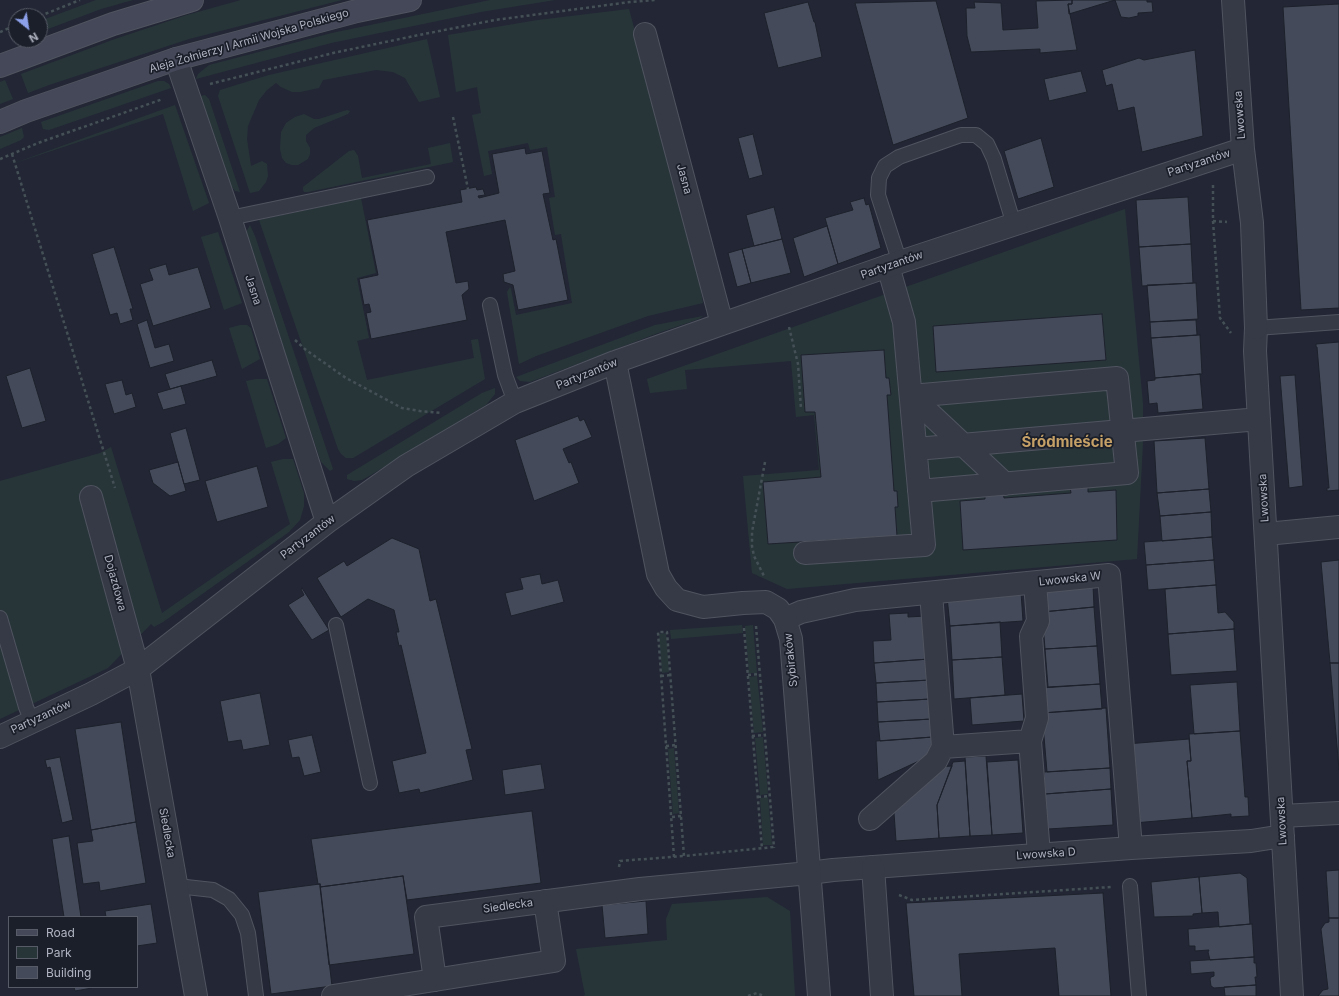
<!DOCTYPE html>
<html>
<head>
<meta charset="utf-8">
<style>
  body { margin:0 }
  #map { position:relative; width:1339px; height:996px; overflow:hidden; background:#232735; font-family:Inter,sans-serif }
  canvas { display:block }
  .legend { position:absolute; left:8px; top:916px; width:130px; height:72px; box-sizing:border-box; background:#1b1f2a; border:1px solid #575b67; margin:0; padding:5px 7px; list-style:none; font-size:12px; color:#b0b4c2 }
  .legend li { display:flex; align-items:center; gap:8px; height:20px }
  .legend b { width:20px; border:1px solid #575b67 }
  .north { position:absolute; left:8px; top:8px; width:40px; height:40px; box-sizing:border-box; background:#1b1f2a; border:1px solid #575b67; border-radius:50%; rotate:150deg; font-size:11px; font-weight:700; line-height:16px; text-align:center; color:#b0b4c2 }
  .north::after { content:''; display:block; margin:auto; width:14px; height:18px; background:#8da1eb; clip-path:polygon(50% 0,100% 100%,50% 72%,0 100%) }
</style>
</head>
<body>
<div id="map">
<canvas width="1339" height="996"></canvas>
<ul class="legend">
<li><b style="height:5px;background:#444858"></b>Road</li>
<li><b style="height:11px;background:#273539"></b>Park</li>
<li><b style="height:11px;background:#444a59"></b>Building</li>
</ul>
<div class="north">N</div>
</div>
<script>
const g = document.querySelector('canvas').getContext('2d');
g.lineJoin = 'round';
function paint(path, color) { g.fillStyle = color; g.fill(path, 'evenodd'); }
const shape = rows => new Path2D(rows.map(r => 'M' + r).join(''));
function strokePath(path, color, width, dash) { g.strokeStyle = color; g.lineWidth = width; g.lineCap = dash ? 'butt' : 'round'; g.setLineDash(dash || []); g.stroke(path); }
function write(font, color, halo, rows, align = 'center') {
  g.font = font + ' Inter,sans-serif'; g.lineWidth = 3.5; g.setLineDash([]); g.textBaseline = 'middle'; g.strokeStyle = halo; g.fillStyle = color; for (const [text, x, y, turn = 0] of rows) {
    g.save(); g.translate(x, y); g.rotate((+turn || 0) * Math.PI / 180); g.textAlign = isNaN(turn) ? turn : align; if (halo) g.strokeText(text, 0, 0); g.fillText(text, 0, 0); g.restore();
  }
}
const green = shape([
  [96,0,133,0,101,9,40,32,40,21],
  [241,0,342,0,189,39,49,85,28,93,21,74,115,39,187,15],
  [490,0,555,0,481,12,331,43,196,79,198,74,209,65,332,33],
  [629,9,695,255,703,303,648,316,536,356,519,364,507,292,510,287,511,289,516,315,572,303,561,234,555,235,549,198,555,197,547,147,530,150,528,143,488,151,492,174,484,176,472,115,481,113,477,87,456,92,448,35,538,20],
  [427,39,440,97,419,102,405,78,393,72,376,70,323,80,319,88,300,92,292,92,281,87,276,83,267,90,259,100,253,114,248,126,247,139,251,166,262,161,267,164,268,176,266,182,259,191,250,193,218,96,220,90,269,75],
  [5,80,13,99,0,104,0,82],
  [158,81,164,81,169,84,171,88,49,130,43,129,41,122],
  [205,95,209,99,240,192,235,191,229,183,200,96],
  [175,105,209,203,193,211,163,114,12,164],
  [347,110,350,111,348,114,314,128,306,135,306,141,310,148,310,154,308,159,298,165,292,165,286,163,282,158,280,149,281,132,286,123,295,117,304,114,314,119,319,119],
  [22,128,24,137,21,140,0,149,0,137],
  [450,143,453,162,308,192,304,192,303,190,303,187,349,151,354,150,358,156,362,178,431,164,428,148],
  [361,198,376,273,357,278,369,338,357,341,367,380,474,358,471,340,478,339,485,379,353,458,346,458,341,454,338,449,259,220],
  [1125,209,1143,404,1143,442,1137,559,787,589,752,573,743,476,819,470,814,415,796,417,791,361,685,370,687,389,650,393,647,379],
  [250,225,255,236,333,469,330,471,321,462,245,234],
  [218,232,242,303,224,310,201,237],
  [703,316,699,319,658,333,530,382,520,381,516,377,655,325],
  [240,325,247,325,251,328,260,359,242,369,229,328],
  [256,379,267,379,286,438,278,444,266,448,246,381],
  [495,388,495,394,486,405,371,475,362,480,354,481,347,479,347,475,482,393],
  [111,447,162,613,290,524,271,462,283,459,293,459,304,493,304,506,300,520,289,532,163,622,154,627,151,624,108,668,0,719,0,481,100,453],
  [742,625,743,633,671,639,670,630],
  [753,625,757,673,749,673,745,626],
  [666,633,669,672,662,673,659,634],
  [757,676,763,732,754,733,749,677],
  [763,737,768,794,760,795,755,738],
  [674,748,679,813,673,814,668,749],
  [768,797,772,845,763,845,760,798],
  [767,897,790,911,795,996,583,996,585,995,576,949,667,940,666,919,672,904]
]);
const building = shape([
  [1072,0,1115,0,1069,14,1068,4,1072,4,1072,0],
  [1072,0,1072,4,1068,4,1077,50,1040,53,1040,49,971,52,967,36,966,8,975,8,974,2,1001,3,1003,30,1038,28,1036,1,1072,0],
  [1115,0,1147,0,1147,2,1152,2,1153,12,1138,13,1138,16,1129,18,1121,17,1115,0],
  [936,1,968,118,893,145,855,3,936,1],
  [808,2,814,22,815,22,822,57,778,68,764,13,808,2],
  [1339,4,1339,308,1301,310,1283,7,1339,4],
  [1195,50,1203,136,1142,152,1134,107,1118,111,1112,84,1106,86,1102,70,1139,58,1144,60,1195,50],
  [1081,71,1087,92,1049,101,1044,79,1081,71],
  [753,134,763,175,749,179,738,138,753,134],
  [1041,138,1054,187,1018,199,1004,151,1041,138],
  [525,148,526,154,542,151,550,193,543,194,553,240,556,239,568,300,518,310,513,285,504,282,503,274,515,271,505,220,446,232,456,283,468,281,469,289,462,295,467,320,371,339,366,313,371,312,369,304,364,305,359,279,378,275,367,220,462,202,460,190,476,187,477,190,483,189,485,195,478,196,479,198,499,193,492,154,525,148],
  [1188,197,1191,244,1139,247,1136,200,1188,197],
  [864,198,866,205,869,204,881,248,838,264,825,218,853,210,850,202,864,198],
  [774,207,782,239,754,246,746,215,774,207],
  [827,226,838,264,804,277,793,238,827,226],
  [782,239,791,273,751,283,742,249,782,239],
  [1191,244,1193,283,1142,286,1139,247,1191,244],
  [114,247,133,309,130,309,133,320,120,324,117,313,110,315,92,254,114,247],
  [742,249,751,283,737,287,728,253,742,249],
  [166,264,169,275,198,267,211,308,153,326,140,284,153,280,149,269,166,264],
  [1196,283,1198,319,1150,322,1147,285,1196,283],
  [1102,314,1106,360,936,372,933,326,1102,314],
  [147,320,155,348,169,344,174,361,150,368,137,324,147,320],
  [1196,320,1197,335,1151,338,1150,322,1196,320],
  [1200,335,1202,374,1155,378,1151,338,1200,335],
  [1339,342,1339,490,1327,491,1327,488,1329,488,1317,347,1316,347,1316,344,1339,342],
  [884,350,886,378,889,378,891,395,887,395,894,491,897,491,898,507,895,507,897,536,768,544,763,482,821,477,815,412,805,412,801,355,884,350],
  [212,360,217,376,170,389,165,374,212,360],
  [30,368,46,421,22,428,6,376,30,368],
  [1200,374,1203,409,1158,413,1157,403,1149,404,1147,381,1155,380,1155,378,1200,374],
  [1295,375,1303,486,1289,488,1280,376,1295,375],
  [122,380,126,395,132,393,136,407,114,414,105,384,122,380],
  [181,386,186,404,163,410,157,393,181,386],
  [578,416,580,421,584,419,592,437,563,449,569,463,571,462,579,483,534,501,515,440,578,416],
  [186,428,200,480,184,484,170,433,186,428],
  [1205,438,1209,489,1157,493,1154,441,1205,438],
  [178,462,186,491,170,496,153,483,149,470,178,462],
  [257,466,268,507,217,522,205,481,257,466],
  [1088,485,1088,492,1116,490,1117,540,963,550,960,501,985,499,985,492,1003,491,1004,498,1071,493,1070,487,1088,485],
  [1209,489,1211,512,1160,516,1157,493,1209,489],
  [1211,512,1212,537,1162,541,1160,516,1211,512],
  [1212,537,1214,560,1146,565,1144,542,1212,537],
  [392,538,419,549,430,601,436,599,472,749,466,750,473,780,420,793,419,789,399,793,392,761,426,753,401,645,399,646,396,632,399,632,394,610,368,599,341,617,317,578,344,561,347,566,392,538],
  [1214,560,1216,585,1148,590,1146,565,1214,560],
  [1339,560,1339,663,1330,663,1321,562,1339,560],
  [540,574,542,584,558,580,564,602,511,616,505,593,523,589,520,578,540,574],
  [1093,584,1094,607,1042,612,1039,588,1093,584],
  [1216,585,1218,613,1225,612,1234,622,1234,629,1168,634,1165,589,1216,585],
  [302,588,329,630,312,640,288,605,304,595,301,589,302,588],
  [1021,592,1023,621,950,626,947,597,1021,592],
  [1094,607,1097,646,1045,649,1042,612,1094,607],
  [908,613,908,617,926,616,929,659,874,663,873,641,891,640,889,614,908,613],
  [1000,622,1002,657,952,660,950,626,1000,622],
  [1234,629,1237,671,1171,675,1168,634,1234,629],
  [1097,646,1100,684,1048,687,1045,649,1097,646],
  [1002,657,1005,695,954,699,952,660,1002,657],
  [929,659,930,680,876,683,874,663,929,659],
  [1330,663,1339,663,1339,770,1330,663],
  [930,680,931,699,877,702,876,683,930,680],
  [1237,682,1240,731,1194,734,1190,685,1237,682],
  [1100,684,1102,709,1042,713,1041,688,1100,684],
  [260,693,270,745,243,750,241,740,228,742,220,701,260,693],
  [1022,694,1024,721,972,725,970,698,1022,694],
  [931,699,932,719,878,722,877,702,931,699],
  [1106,708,1110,768,1047,772,1042,713,1106,708],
  [932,719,933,737,880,741,878,722,932,719],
  [121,722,136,822,91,830,75,729,121,722],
  [1240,731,1245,797,1248,797,1249,816,1231,817,1231,814,1192,818,1187,761,1191,761,1189,734,1240,731],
  [312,735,321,772,304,776,299,757,292,758,288,740,312,735],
  [933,737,934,754,878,780,876,741,933,737],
  [1189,739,1191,761,1187,761,1192,818,1134,823,1126,744,1189,739],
  [986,756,992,835,970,836,965,757,986,756],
  [60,757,73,820,62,823,50,767,47,768,45,760,60,757],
  [1018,760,1023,833,992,835,987,762,1018,760],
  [965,761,970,836,939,838,937,805,953,762,965,761],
  [541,764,545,789,505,795,502,770,541,764],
  [952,766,937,805,939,838,896,841,894,813,935,767,952,766],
  [1110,768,1111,789,1045,794,1044,772,1110,768],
  [1111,789,1113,825,1048,829,1045,794,1111,789],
  [532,811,541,883,407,900,403,876,320,887,320,884,318,884,311,839,532,811],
  [136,822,146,883,100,891,99,882,83,884,77,843,93,841,91,830,136,822],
  [69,836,81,917,64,917,52,839,69,836],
  [1339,870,1339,918,1329,918,1326,871,1339,870],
  [1240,873,1247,878,1250,924,1219,927,1218,912,1202,913,1199,877,1240,873],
  [403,876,414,954,329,965,320,887,403,876],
  [1199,877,1202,913,1193,914,1193,916,1154,917,1151,882,1199,877],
  [320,884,332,986,271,994,258,892,320,884],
  [1103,893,1111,996,1059,996,1055,948,959,954,962,996,914,996,906,903,1103,893],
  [646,901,648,934,605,938,602,905,646,901],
  [151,904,157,943,137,946,137,917,106,917,105,911,151,904],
  [1329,918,1339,918,1339,996,1318,996,1323,990,1328,989,1321,929,1325,923,1329,922,1329,918],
  [1252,924,1254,957,1210,960,1208,952,1209,950,1195,951,1195,946,1189,946,1188,929,1252,924],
  [1254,957,1254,963,1256,963,1257,977,1255,977,1256,985,1214,988,1211,986,1210,979,1211,977,1214,976,1214,972,1191,974,1190,961,1254,957],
  [1256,985,1256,996,1225,996,1224,987,1256,985],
  [74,987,91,987,92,988,75,991,74,987]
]);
const path = shape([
  [40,16,80,0],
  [0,32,16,25],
  [210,84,333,53,414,36,495,20,630,2,655,0],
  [453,117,468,189],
  [12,154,115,488],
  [0,159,38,143,163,99],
  [1213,185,1213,221,1220,318,1231,333],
  [1213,221,1227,222],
  [789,327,798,364,801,409],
  [295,340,306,350,346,378,402,408,420,411,441,413],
  [765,462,752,532,752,546,754,556,765,578],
  [756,626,774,848],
  [744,628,762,849],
  [748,675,760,674],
  [661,676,671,675],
  [752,736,765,735],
  [666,746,676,745],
  [758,797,770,796],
  [672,817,681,816],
  [674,857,658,632,667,632,684,856,774,847],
  [619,867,620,861,684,856],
  [899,895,912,900,1111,887],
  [748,996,757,993,763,996]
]);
const service = shape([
  [230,218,427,177],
  [900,263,878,195,879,178,885,166,899,157,961,135,976,135,987,144,994,159,1014,225],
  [490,305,505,375,515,402],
  [1256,328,1339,322],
  [0,618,26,707,32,722],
  [336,625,370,783],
  [177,886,213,890,229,899,242,915,248,933,256,996],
  [1130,886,1139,996]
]);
const pedestrian = shape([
  [1256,328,1255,351,1292,996],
  [911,396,1117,378,1127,473,919,491],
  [911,396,1005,484],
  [916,449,1259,419],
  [1266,534,1339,527],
  [805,553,924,545,904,322,888,266],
  [931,593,943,747,1030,741,1039,854],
  [785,619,801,612,855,600,1109,575,1131,848],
  [1030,741,1037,718,1031,636,1038,621,1035,583],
  [1282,816,1339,813],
  [870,819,936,761,943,747],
  [809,873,833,870,1131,848,1251,841,1283,836]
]);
const minor = shape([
  [1233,0,1243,149,1252,223,1256,328],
  [645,34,722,324],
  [176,59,230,218,327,522],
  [615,362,658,574,666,588,677,600,703,607,743,603,766,602,778,609,785,619,791,639,819,996],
  [91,497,138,669,196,996],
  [0,737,91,694,138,669,327,522,406,466,515,402,615,362,722,324,888,266,1243,149],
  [873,867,882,996],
  [435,980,426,917,640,889,809,873],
  [333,996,554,961,545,901]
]);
const secondary = shape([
  [0,66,113,24,192,0],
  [0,122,26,111,176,59,357,11,410,0]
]);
const streetNames = [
  ["Aleja Żołnierzy I Armii Wojska Polskiego",249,41,-16],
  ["Lwowska",1240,115,-94],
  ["Partyzantów",1199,163,-18],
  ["Jasna",684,179,75],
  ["Partyzantów",892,265,-19],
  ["Jasna",253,290,72],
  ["Partyzantów",587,374,-22],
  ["Lwowska",1264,498,-93],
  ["Partyzantów",308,537,-37],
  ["Lwowska W",1070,579,-6],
  ["Dojazdowa",115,583,75],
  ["Sybiraków",791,660,-96],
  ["Partyzantów",41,717,-25],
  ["Lwowska",1282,821,-93],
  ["Siedlecka",167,833,80],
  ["Lwowska D",1046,854,-4],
  ["Siedlecka",508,906,-8]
];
const districtNames = [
  ["Śródmieście",1067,442]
];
paint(green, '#273539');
paint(building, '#444a59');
strokePath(building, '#1d212c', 1);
strokePath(service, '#505460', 16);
strokePath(pedestrian, '#505460', 24);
strokePath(minor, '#505460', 24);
strokePath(secondary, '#505460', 24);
strokePath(path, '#445056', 2.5, [3, 3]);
strokePath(service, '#363a46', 14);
strokePath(pedestrian, '#363a46', 22);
strokePath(minor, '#363a46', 22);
strokePath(secondary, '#444858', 22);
write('11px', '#b0b4c2', '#1b1f2a', streetNames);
write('bold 15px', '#c6a167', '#1b1f2a', districtNames);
</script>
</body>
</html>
